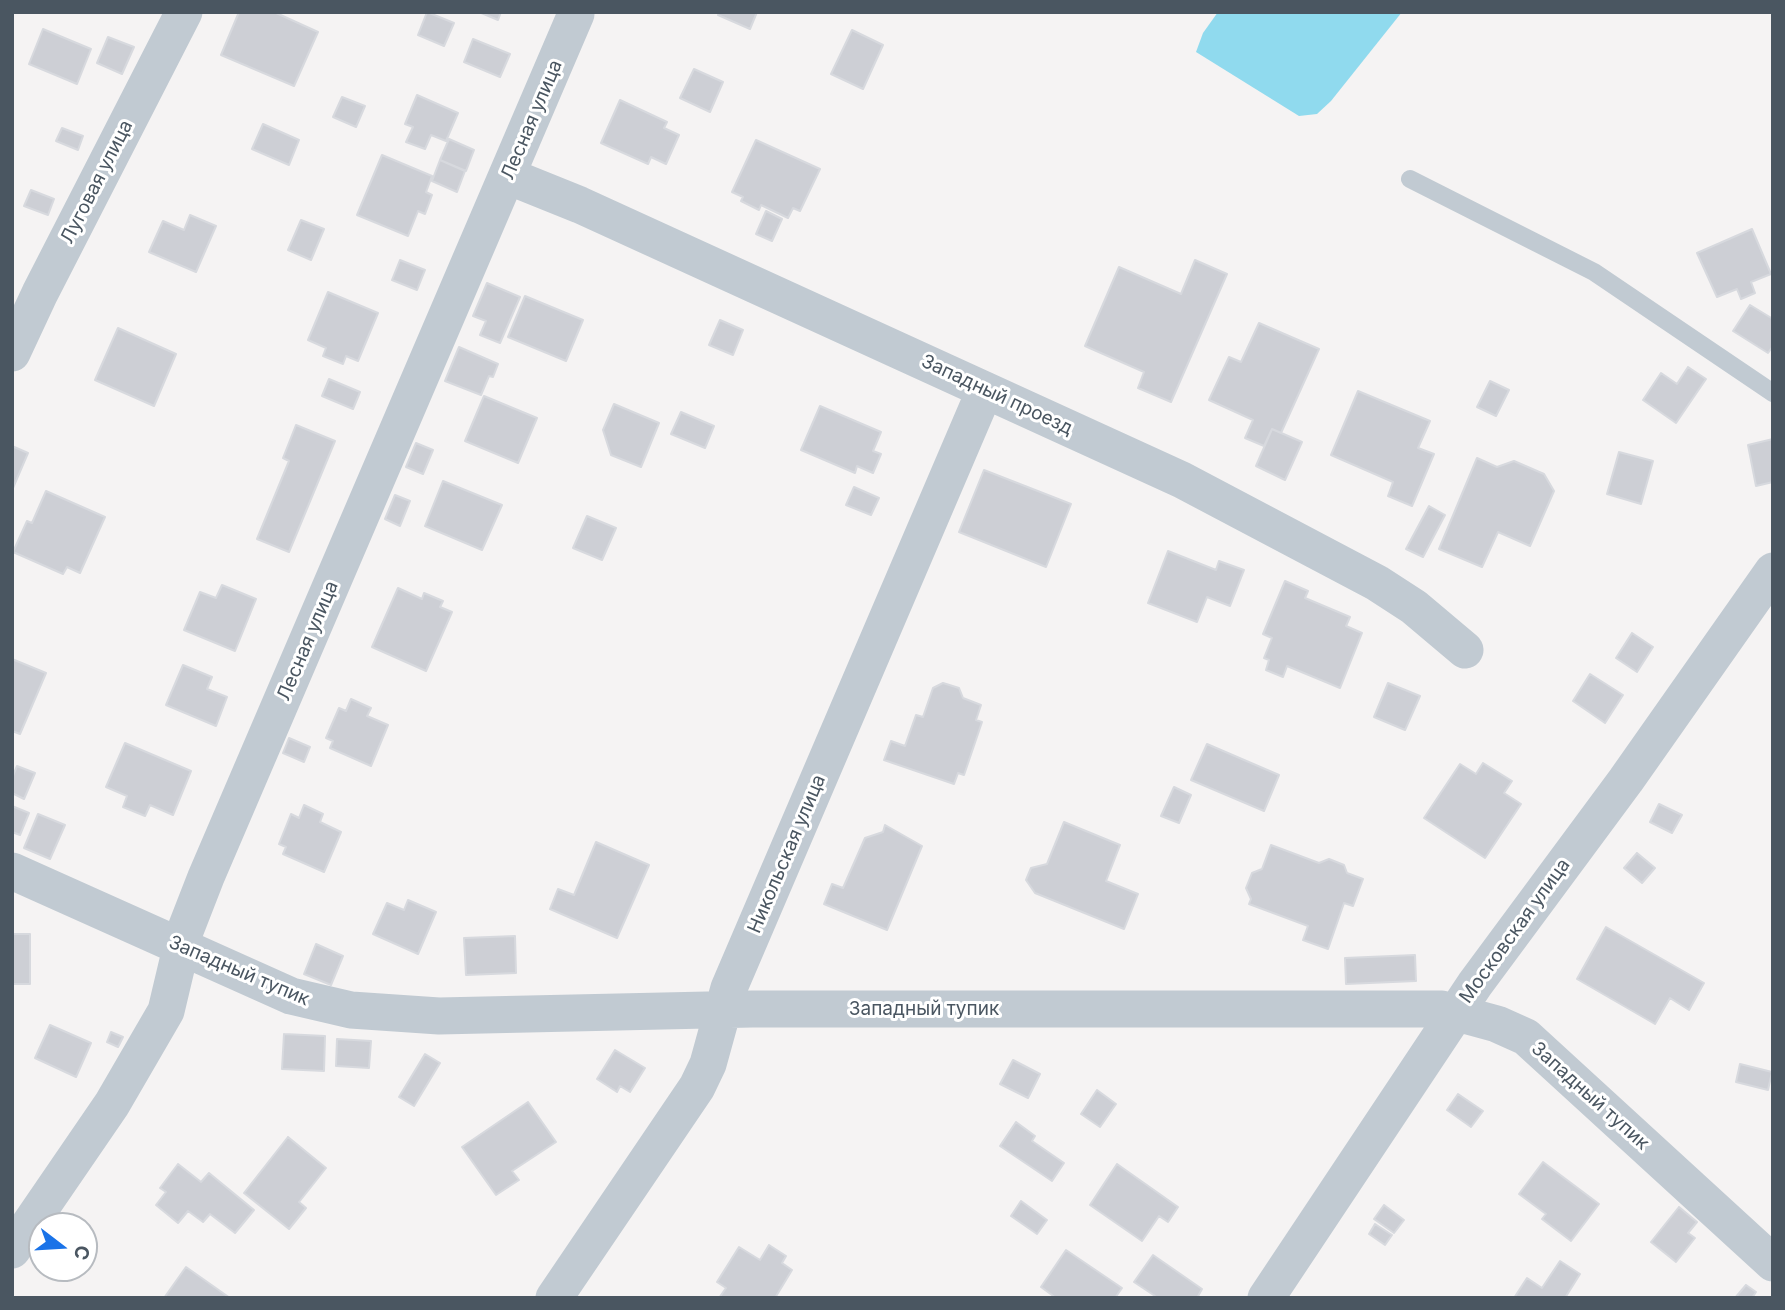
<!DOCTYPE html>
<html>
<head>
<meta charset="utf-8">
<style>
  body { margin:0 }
  #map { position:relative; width:1785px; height:1310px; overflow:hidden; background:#f5f3f3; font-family:Inter,sans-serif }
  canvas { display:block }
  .frame { position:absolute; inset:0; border:14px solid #4a5661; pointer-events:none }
  .north { position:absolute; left:28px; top:1212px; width:70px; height:70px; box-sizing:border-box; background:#fff; border:2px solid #b7bbc0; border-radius:50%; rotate:107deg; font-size:19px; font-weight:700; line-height:28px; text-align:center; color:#4a5661 }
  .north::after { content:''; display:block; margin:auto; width:24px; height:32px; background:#1a73e8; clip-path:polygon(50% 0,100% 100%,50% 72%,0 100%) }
</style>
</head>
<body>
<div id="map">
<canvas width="1785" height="1310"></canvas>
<div class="frame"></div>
<div class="north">С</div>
</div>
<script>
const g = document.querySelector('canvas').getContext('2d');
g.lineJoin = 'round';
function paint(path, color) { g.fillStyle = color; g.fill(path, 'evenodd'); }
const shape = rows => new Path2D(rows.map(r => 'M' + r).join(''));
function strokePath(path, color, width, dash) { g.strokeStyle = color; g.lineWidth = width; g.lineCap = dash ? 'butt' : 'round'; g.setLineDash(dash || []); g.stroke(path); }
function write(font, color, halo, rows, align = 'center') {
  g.font = font + ' Inter,sans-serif'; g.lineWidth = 6; g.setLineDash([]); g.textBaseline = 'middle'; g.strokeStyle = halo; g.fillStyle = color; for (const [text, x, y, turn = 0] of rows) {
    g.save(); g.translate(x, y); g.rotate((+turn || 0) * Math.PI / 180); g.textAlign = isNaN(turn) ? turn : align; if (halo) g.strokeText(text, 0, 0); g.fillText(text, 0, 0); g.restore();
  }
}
const water = shape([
  [1218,12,1402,12,1331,101,1317,114,1299,116,1196,52,1203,33]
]);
const building = shape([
  [239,12,274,12,318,32,294,86,221,55,239,12],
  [427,12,454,23,444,46,418,35,427,12],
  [479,12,501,12,498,20,479,12],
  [719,12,757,12,750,29,718,15,719,12],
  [43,29,91,49,77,84,29,64,43,29],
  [852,30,883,45,863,89,831,74,852,30],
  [108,37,134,47,122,74,97,63,108,37],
  [473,39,510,54,500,77,464,62,473,39],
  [694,69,723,82,710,112,680,98,694,69],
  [417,95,458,113,446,141,431,135,425,149,406,142,413,127,405,124,417,95],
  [342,97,365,106,356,127,333,117,342,97],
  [620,100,667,122,664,128,679,135,666,164,651,157,648,164,601,143,620,100],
  [263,124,299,140,289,165,252,149,263,124],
  [62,128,83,136,78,150,56,141,62,128],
  [449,139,474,150,466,171,440,160,449,139],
  [756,140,820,169,800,211,793,208,788,218,761,205,759,210,741,201,743,197,732,192,756,140],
  [382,155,432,176,426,192,432,195,425,214,418,211,408,236,357,215,382,155],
  [440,160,465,171,457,192,432,181,440,160],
  [31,190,54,199,48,215,24,206,31,190],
  [766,211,782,219,772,241,756,234,766,211],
  [190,215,216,226,196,272,149,252,163,221,184,230,190,215],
  [301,220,324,229,311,260,288,250,301,220],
  [1752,229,1771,274,1751,282,1755,293,1741,299,1737,289,1717,297,1697,253,1752,229],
  [400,260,425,270,417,290,392,280,400,260],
  [1195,260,1227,274,1171,402,1138,388,1144,372,1085,346,1119,267,1181,294,1195,260],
  [487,283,520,297,500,343,480,335,486,321,473,316,487,283],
  [328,292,378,313,358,361,346,356,343,364,323,356,326,348,308,340,328,292],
  [525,296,583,320,566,361,508,337,525,296],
  [1750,305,1773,319,1773,346,1768,353,1733,331,1750,305],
  [720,320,743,330,733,355,709,345,720,320],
  [1259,323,1319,349,1281,433,1272,429,1264,446,1245,438,1253,420,1209,400,1229,357,1241,362,1259,323],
  [118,328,176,354,154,406,95,380,118,328],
  [459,347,498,364,493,377,489,376,481,395,445,381,459,347],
  [1688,367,1706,379,1676,423,1643,400,1661,373,1677,384,1688,367],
  [329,379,360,392,353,409,322,396,329,379],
  [1490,381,1509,390,1496,416,1477,407,1490,381],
  [1358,391,1430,421,1418,448,1434,454,1412,506,1388,496,1393,482,1331,455,1358,391],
  [484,396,537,418,518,463,465,441,484,396],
  [614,404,659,423,641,467,611,455,603,430,614,404],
  [820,406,881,432,873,451,881,454,873,473,857,466,855,473,801,450,820,406],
  [681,412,714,426,705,448,671,434,681,412],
  [296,425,335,441,289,552,257,539,289,461,283,458,296,425],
  [1272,429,1302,442,1285,480,1256,466,1272,429],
  [1773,439,1773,482,1756,486,1748,445,1773,439],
  [416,443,433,450,423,474,406,467,416,443],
  [12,446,28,453,13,488,12,488,12,446],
  [1619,452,1653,461,1641,504,1607,494,1619,452],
  [1477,458,1497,467,1514,461,1544,474,1554,491,1530,546,1498,532,1482,567,1439,549,1477,458],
  [984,470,1071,504,1046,567,959,532,984,470],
  [443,481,502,505,482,550,425,526,443,481],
  [854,487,879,498,871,515,846,505,854,487],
  [46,491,105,517,80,573,67,567,63,574,13,552,27,521,32,523,46,491],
  [395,495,410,501,400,526,385,519,395,495],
  [1429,506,1445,515,1423,557,1406,549,1429,506],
  [587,516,616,528,602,560,573,548,587,516],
  [1168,551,1216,570,1219,561,1244,570,1230,606,1207,597,1197,622,1148,603,1168,551],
  [1285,581,1308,591,1305,598,1350,617,1346,626,1362,633,1340,688,1287,666,1283,677,1266,670,1269,660,1264,658,1272,638,1263,634,1285,581],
  [222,585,256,599,235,651,184,630,200,592,216,598,222,585],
  [398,588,422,599,424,593,443,601,440,607,452,612,426,671,372,647,398,588],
  [1632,633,1653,647,1637,672,1616,658,1632,633],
  [12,659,46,673,20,734,12,731,12,659],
  [183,665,212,677,207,689,227,697,216,726,166,705,183,665],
  [1590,674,1623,695,1605,723,1573,701,1590,674],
  [943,683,959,688,963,698,981,705,976,720,982,722,964,775,958,773,954,784,884,760,891,741,905,746,916,715,923,717,933,688,943,683],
  [1388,683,1420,696,1405,730,1374,717,1388,683],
  [351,699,371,708,367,716,388,725,371,766,330,748,333,741,326,738,339,708,346,711,351,699],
  [289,738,310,747,304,762,283,753,289,738],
  [125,743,191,771,173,815,150,805,145,816,123,807,127,796,106,787,125,743],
  [1207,744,1279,775,1264,811,1191,780,1207,744],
  [1483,763,1512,781,1504,793,1521,804,1485,858,1424,818,1460,764,1476,774,1483,763],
  [17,766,35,773,24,799,12,793,12,778,17,766],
  [1174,787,1191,795,1179,823,1161,816,1174,787],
  [1659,804,1682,815,1672,833,1650,822,1659,804],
  [304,805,323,814,320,822,341,832,324,872,283,854,286,847,279,844,291,814,299,818,304,805],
  [12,806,29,813,20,835,12,832,12,806],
  [38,814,65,825,50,859,24,848,38,814],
  [1064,822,1120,845,1106,881,1138,894,1124,929,1035,893,1026,880,1031,868,1047,864,1064,822],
  [885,825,922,846,887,930,824,904,832,884,843,888,865,838,883,832,885,825],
  [596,842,649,865,617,938,550,909,558,889,574,895,596,842],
  [1271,845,1319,863,1329,859,1344,865,1347,873,1363,879,1353,906,1344,903,1328,949,1303,940,1308,926,1249,904,1251,899,1246,888,1252,873,1262,869,1271,845],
  [1637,853,1655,868,1642,883,1624,868,1637,853],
  [408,900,436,912,418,954,373,934,387,903,404,910,408,900],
  [1606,927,1704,983,1689,1010,1670,998,1655,1024,1577,979,1606,927],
  [12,934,30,934,30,984,12,984,12,934],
  [515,936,516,973,466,975,464,938,515,936],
  [316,944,343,956,331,985,304,974,316,944],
  [1415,955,1416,981,1346,984,1345,958,1415,955],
  [50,1025,91,1043,76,1077,35,1058,50,1025],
  [111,1032,123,1037,118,1047,107,1042,111,1032],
  [284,1034,325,1036,324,1071,282,1069,284,1034],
  [337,1039,371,1041,369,1068,336,1066,337,1039],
  [615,1050,645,1068,630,1092,620,1086,617,1092,597,1079,615,1050],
  [425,1054,440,1063,414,1106,399,1097,425,1054],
  [1013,1060,1040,1074,1028,1098,1000,1084,1013,1060],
  [1740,1064,1772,1072,1768,1090,1736,1082,1740,1064],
  [1097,1090,1116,1104,1100,1127,1081,1114,1097,1090],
  [1458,1094,1483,1111,1471,1127,1447,1110,1458,1094],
  [528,1102,556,1142,512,1171,519,1180,496,1195,462,1147,528,1102],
  [1016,1122,1035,1136,1032,1141,1064,1163,1052,1181,1000,1146,1016,1122],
  [288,1137,326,1168,299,1202,306,1208,289,1229,244,1193,288,1137],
  [1543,1162,1599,1204,1571,1241,1542,1219,1546,1214,1519,1194,1543,1162],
  [178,1164,201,1182,209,1173,254,1210,235,1233,210,1214,203,1222,188,1211,178,1223,156,1205,166,1192,160,1188,178,1164],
  [1117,1164,1178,1207,1168,1222,1159,1216,1142,1241,1090,1205,1117,1164],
  [1021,1201,1047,1220,1037,1234,1011,1216,1021,1201],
  [1384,1205,1404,1220,1394,1233,1374,1219,1384,1205],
  [1679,1207,1697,1222,1688,1233,1695,1238,1676,1262,1651,1242,1679,1207],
  [1375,1224,1392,1235,1385,1245,1369,1234,1375,1224],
  [769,1245,786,1256,782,1263,792,1270,775,1298,719,1298,726,1288,717,1282,739,1247,760,1260,769,1245],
  [1066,1250,1122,1288,1115,1298,1056,1298,1041,1287,1066,1250],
  [1153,1255,1202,1289,1197,1298,1158,1298,1134,1282,1153,1255],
  [1560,1261,1580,1274,1565,1298,1514,1298,1527,1278,1542,1288,1560,1261],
  [186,1267,230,1298,164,1298,186,1267],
  [1746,1285,1756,1292,1752,1298,1735,1298,1746,1285]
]);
const service = shape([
  [1410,179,1594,272,1773,393]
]);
const minor = shape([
  [508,176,580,205,1182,480,1377,583,1414,607,1465,650],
  [12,353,40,293,184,12],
  [12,871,291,996,351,1010,439,1016,752,1009,1442,1009,1497,1024,1526,1037,1773,1263],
  [12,1250,112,1104,166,1011,185,931,206,877,576,14],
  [554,1298,697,1087,708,1064,729,988,985,390],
  [1266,1298,1475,984,1626,780,1773,571]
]);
const streetNames = [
  ["Лесная улица",532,120,-67],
  ["Луговая улица",97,182,-63],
  ["Западный проезд",997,395,25],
  ["Лесная улица",308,641,-67],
  ["Никольская улица",787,854,-67],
  ["Московская улица",1515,931,-54],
  ["Западный тупик",239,971,23],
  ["Западный тупик",924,1009],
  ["Западный тупик",1590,1096,42]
];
paint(water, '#90daee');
paint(building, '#cdcfd5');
strokePath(building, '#d7d9de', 2);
strokePath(service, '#c1cad2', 18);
strokePath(minor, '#c1cad2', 37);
write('19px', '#4a5661', '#fff', streetNames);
</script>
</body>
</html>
